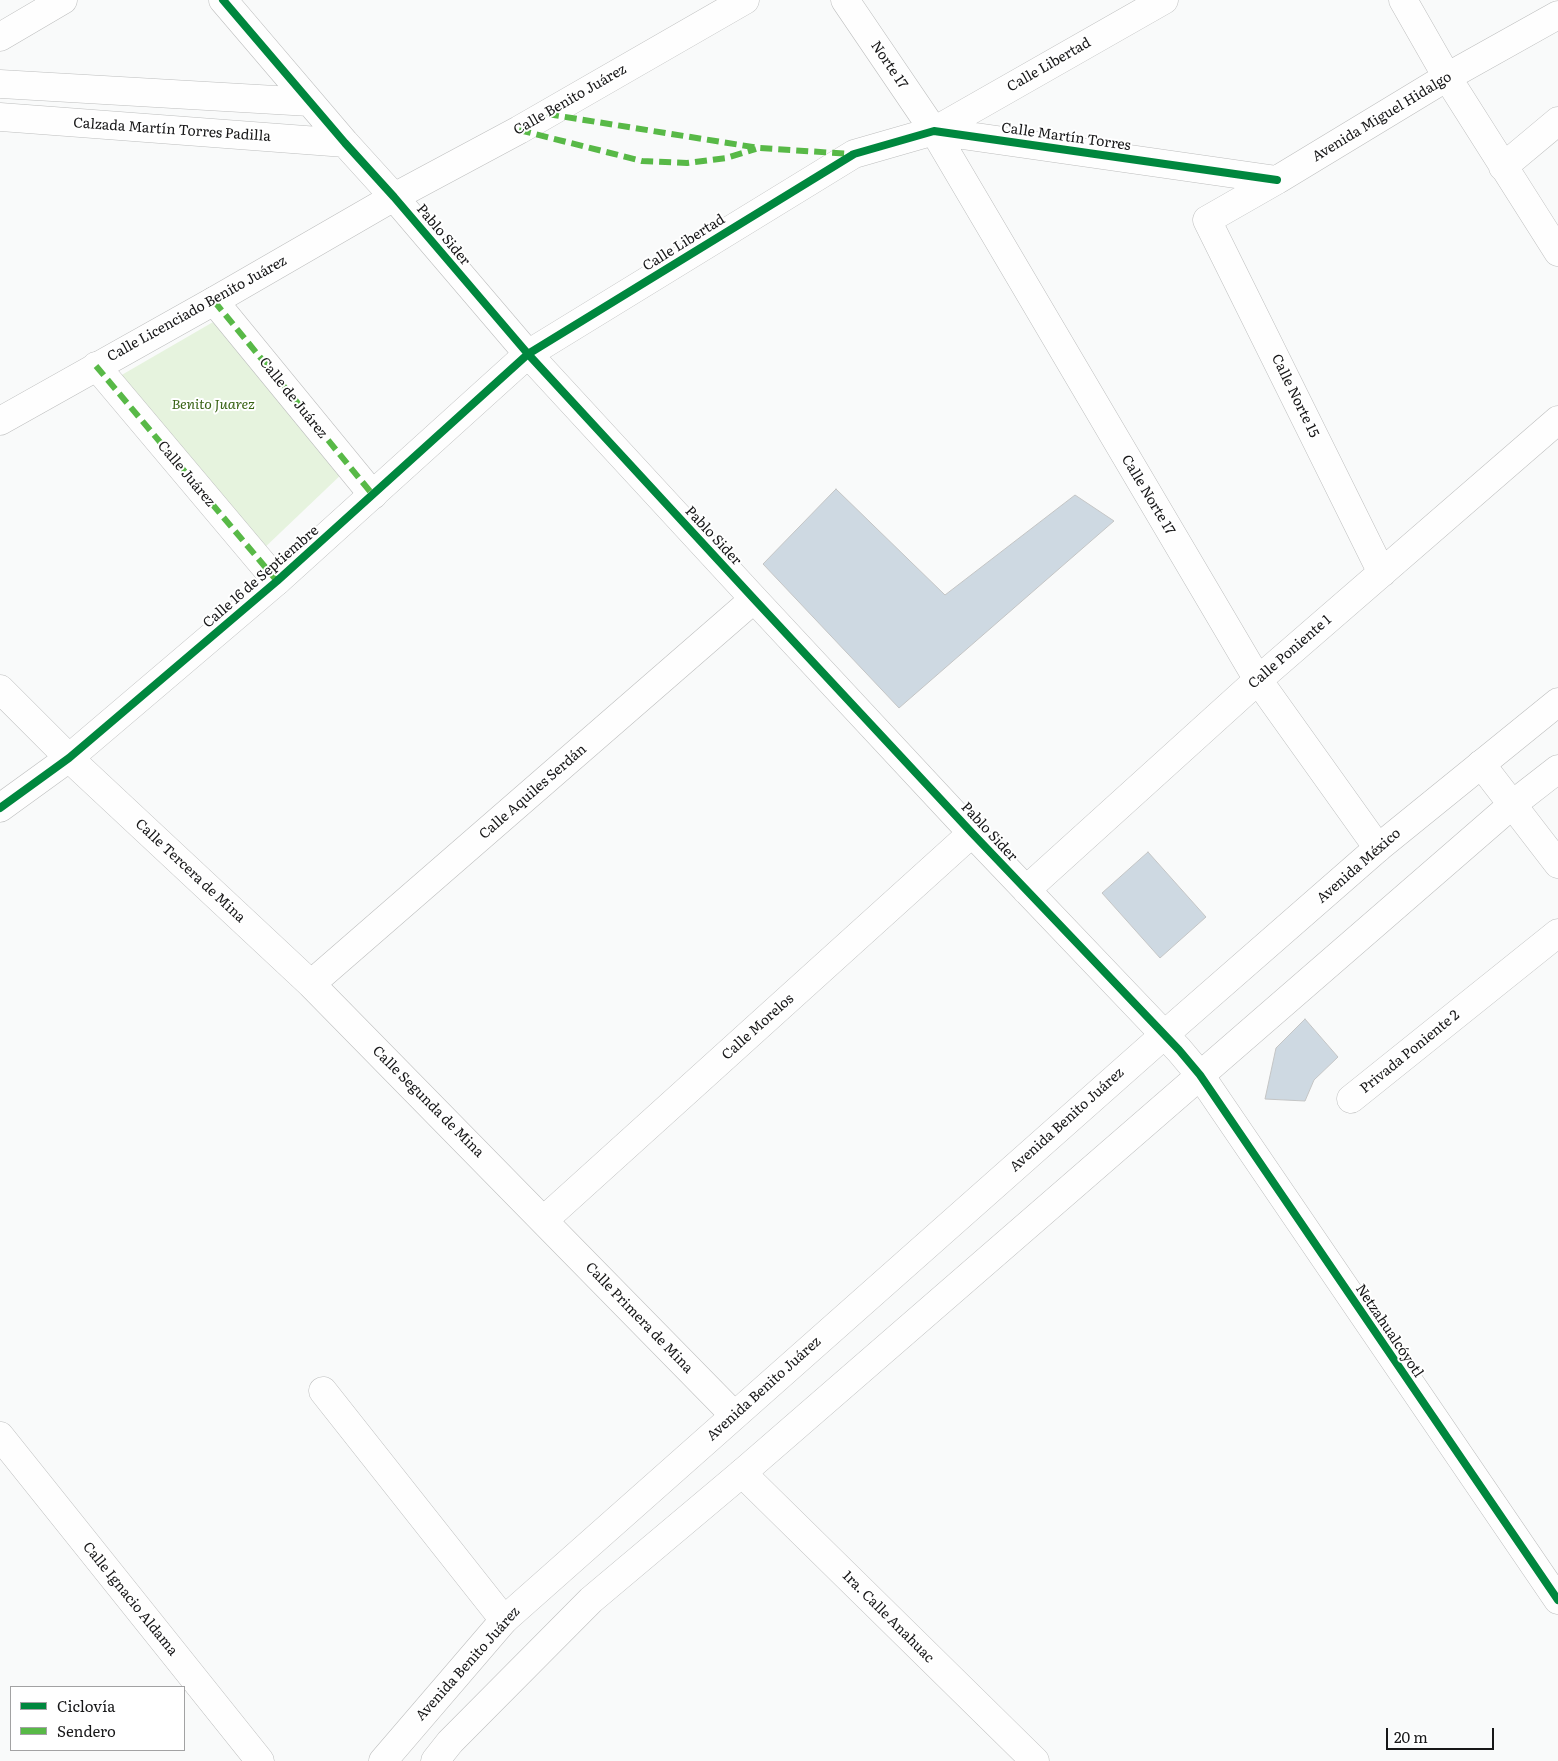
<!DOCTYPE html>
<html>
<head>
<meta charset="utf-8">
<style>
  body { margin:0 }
  #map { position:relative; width:1558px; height:1761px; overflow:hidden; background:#f9fafa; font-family:Literata,serif }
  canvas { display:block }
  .legend { position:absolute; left:10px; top:1686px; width:175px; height:65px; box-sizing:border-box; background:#fff; border:1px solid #a2a2a3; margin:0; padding:6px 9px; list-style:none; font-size:15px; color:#171718 }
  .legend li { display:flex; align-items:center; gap:10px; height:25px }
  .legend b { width:25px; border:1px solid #a2a2a3 }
  .scale { position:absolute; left:1386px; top:1728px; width:108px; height:22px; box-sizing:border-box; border:2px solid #171718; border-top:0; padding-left:6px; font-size:15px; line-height:18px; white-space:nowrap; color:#171718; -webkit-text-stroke:4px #fff; paint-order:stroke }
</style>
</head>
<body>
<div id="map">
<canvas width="1558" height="1761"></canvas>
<ul class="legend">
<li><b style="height:6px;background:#00873e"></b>Ciclovía</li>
<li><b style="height:6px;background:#58b947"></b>Sendero</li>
</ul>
<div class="scale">20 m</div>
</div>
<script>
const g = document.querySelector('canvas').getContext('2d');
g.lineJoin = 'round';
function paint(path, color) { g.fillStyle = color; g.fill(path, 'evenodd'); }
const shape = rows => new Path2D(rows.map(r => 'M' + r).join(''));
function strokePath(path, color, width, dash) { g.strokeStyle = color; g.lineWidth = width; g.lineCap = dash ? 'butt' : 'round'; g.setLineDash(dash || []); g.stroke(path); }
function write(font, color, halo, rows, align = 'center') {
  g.font = font + ' Literata,serif'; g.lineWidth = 4; g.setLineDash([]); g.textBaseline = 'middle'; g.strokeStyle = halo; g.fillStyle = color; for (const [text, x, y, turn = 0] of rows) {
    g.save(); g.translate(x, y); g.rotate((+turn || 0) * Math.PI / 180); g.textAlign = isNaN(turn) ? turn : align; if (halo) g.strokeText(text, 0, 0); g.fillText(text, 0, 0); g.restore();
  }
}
const green = shape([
  [220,318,346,470,259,553,113,380]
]);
const building = shape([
  [836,489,945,595,1075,495,1114,521,899,708,763,564,836,489],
  [1148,852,1206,917,1160,958,1102,893,1148,852],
  [1305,1019,1338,1057,1314,1080,1305,1101,1265,1099,1276,1048,1305,1019]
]);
const pedestrian = shape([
  [214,301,373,495],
  [96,366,277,581]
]);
const minor = shape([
  [223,0,345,143,394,197,528,354,754,599,972,833,1179,1050,1200,1075,1558,1600],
  [845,0,934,131,1258,680,1378,848],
  [1403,0,1447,77,1558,252],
  [0,37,63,0],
  [0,84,310,102],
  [0,117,345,143],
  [934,131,1164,0],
  [1503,167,1558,121],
  [0,421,214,301,394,197,519,130,745,0],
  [1382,573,1207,220,1277,180,1447,77,1558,15],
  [0,689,69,758,311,984,734,1415],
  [1481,764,1558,864],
  [0,808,69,758,277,581,528,354,854,154,934,131,1277,180],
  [1026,890,1258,680,1558,420],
  [311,984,754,599],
  [1351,1099,1558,933],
  [544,1220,972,833],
  [323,1391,504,1620],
  [0,1436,260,1761],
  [742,1473,1035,1761]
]);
const primary = shape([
  [383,1761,504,1620,1164,1035,1378,848,1558,702],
  [435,1761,450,1742,591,1600,742,1473,1513,804,1558,769]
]);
const quiet = shape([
  [547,114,759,148,851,154],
  [519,130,642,161,687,163,726,158,756,149],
  [214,301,373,495],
  [96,366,277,581]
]);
const cycleway = shape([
  [223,0,345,143,394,197,528,354,754,599,972,833,1179,1050,1200,1075,1558,1600],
  [0,808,69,758,277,581,528,354,854,154,934,131,1277,180]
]);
const streetNames = [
  ["Norte 17",889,65,56],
  ["Calle Libertad",1049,65,-30],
  ["Calle Benito Juárez",570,100,-30],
  ["Avenida Miguel Hidalgo",1382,117,-31],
  ["Calzada Martín Torres Padilla",172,130,4],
  ["Calle Martín Torres",1066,137,8],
  ["Pablo Sider",443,235,50],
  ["Calle Libertad",684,243,-32],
  ["Calle Licenciado Benito Juárez",197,309,-29],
  ["Calle Norte 15",1295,396,64],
  ["Calle de Juárez",293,398,51],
  ["Calle Juárez",186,474,50],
  ["Calle Norte 17",1148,495,59],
  ["Pablo Sider",713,536,47],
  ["Calle 16 de Septiembre",261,577,-41],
  ["Calle Poniente 1",1290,652,-41],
  ["Calle Aquiles Serdán",533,792,-41],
  ["Pablo Sider",989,832,47],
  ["Avenida México",1359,866,-41],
  ["Calle Tercera de Mina",190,871,43],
  ["Calle Morelos",758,1027,-42],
  ["Privada Poniente 2",1410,1052,-39],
  ["Calle Segunda de Mina",428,1102,45],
  ["Avenida Benito Juárez",1067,1120,-42],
  ["Calle Primera de Mina",639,1318,46],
  ["Netzahualcóyotl",1389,1331,56],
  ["Avenida Benito Juárez",764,1389,-42],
  ["Calle Ignacio Aldama",130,1599,51],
  ["1ra. Calle Anahuac",888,1617,45],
  ["Avenida Benito Juárez",468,1664,-48]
];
const parkNames = [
  ["Benito Juarez",213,405]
];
paint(green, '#e6f3de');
paint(building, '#ced9e2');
strokePath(building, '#c4c5c5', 1);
strokePath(pedestrian, '#bdbebe', 29);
strokePath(minor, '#bdbebe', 29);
strokePath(primary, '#bdbebe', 29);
strokePath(pedestrian, '#fefefe', 28);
strokePath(minor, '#fefefe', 28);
strokePath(primary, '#fefefe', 28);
strokePath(quiet, '#58b947', 6, [12, 6]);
strokePath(cycleway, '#00873e', 8);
write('14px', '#171718', '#fff', streetNames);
write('italic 14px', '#396315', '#fff', parkNames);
</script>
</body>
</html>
